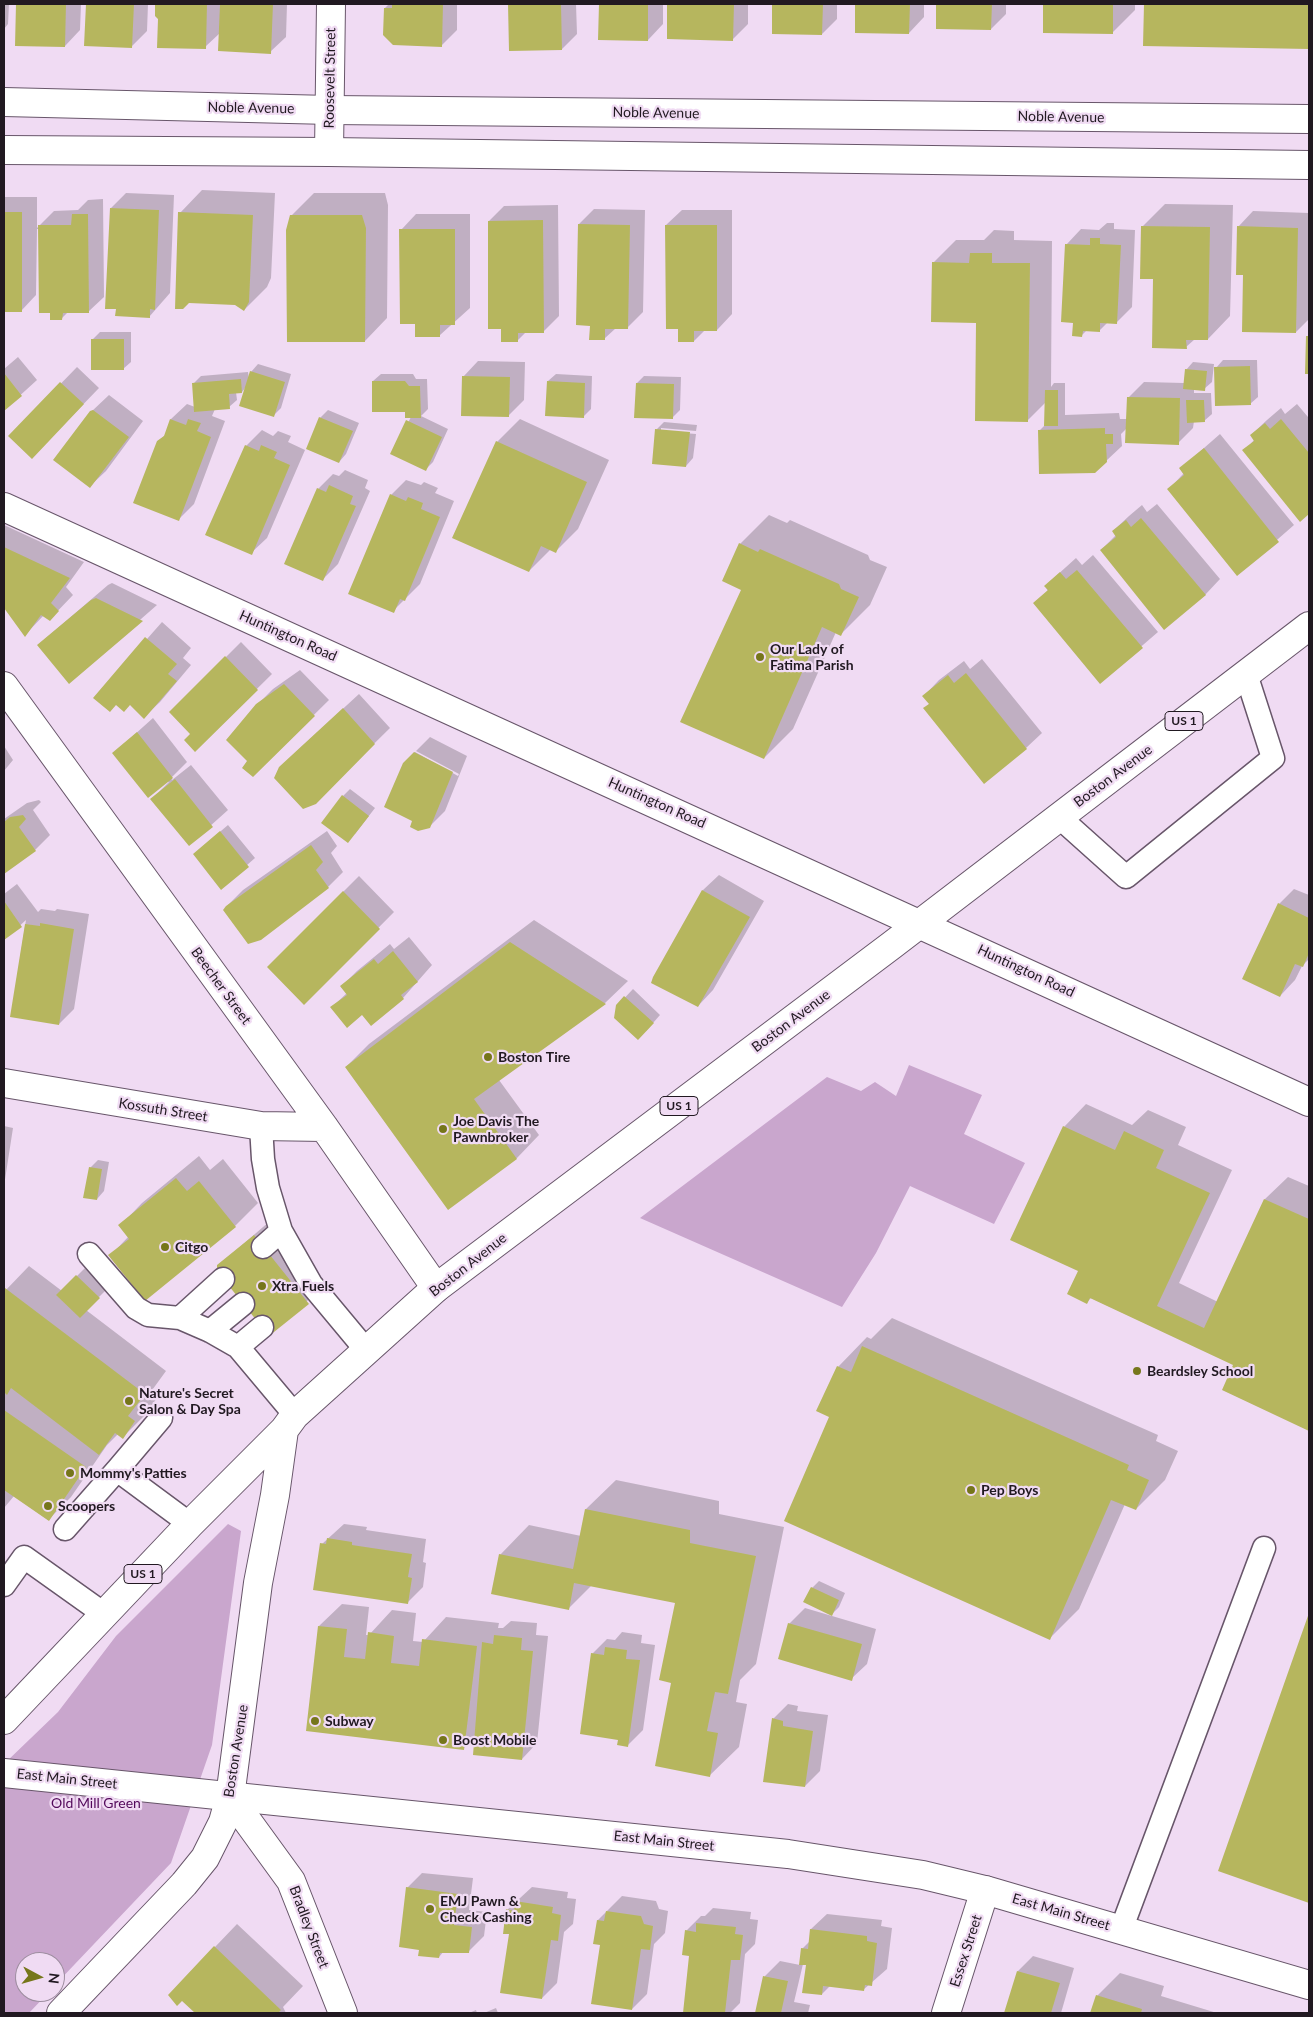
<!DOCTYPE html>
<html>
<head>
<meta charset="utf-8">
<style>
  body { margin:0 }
  #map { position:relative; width:1313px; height:2017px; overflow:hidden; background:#f0dbf3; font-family:Lato,sans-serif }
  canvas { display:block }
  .frame { position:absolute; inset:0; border:5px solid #211921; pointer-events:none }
  .north { position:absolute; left:15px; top:1952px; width:50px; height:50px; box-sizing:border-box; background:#f0dbf3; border:1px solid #9d8d9f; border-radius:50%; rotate:96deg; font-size:14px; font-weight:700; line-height:20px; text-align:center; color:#211921 }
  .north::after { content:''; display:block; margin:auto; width:18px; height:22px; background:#76761b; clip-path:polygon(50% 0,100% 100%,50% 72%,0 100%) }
</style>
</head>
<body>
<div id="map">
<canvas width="1313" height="2017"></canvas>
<div class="frame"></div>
<div class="north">N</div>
</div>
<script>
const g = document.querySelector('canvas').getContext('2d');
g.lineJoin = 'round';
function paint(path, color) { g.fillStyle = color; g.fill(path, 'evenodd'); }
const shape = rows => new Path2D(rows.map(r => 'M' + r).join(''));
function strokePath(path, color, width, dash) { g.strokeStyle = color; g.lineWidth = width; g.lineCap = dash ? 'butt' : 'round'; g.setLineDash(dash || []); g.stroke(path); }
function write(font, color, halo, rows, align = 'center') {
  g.font = font + ' Lato,sans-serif'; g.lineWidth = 4.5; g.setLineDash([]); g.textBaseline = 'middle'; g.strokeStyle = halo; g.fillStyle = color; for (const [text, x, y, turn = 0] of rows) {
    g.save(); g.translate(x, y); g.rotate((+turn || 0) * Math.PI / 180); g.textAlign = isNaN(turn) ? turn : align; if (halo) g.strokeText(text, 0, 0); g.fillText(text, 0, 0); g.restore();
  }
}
const green = shape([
  [909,1065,982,1095,964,1134,1025,1163,994,1224,910,1186,876,1253,842,1307,640,1218,827,1077,861,1091,875,1082,896,1096],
  [228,1524,241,1531,212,1745,171,1863,55,1985,55,1962,25,1962,25,1992,49,1992,29,2013,4,2013,4,1764,58,1712,116,1636]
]);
const shadow = shape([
  [4,4,9,4,8,24,4,29],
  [17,4,81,4,80,30,65,46,16,45],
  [87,4,148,4,147,31,132,46,86,44],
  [156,4,287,4,286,37,270,52,220,33,205,47,159,18,156,16],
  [389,4,457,4,457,30,441,46,385,8],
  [509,4,576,4,577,34,562,49,510,50],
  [600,4,663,4,663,24,648,40,600,39],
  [668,4,748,4,748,24,733,39,668,38],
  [774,4,837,4,837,19,822,34,773,33],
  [856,4,924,4,924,17,909,33,856,32],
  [938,4,1006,4,1006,14,991,29,937,28],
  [1045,4,1135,4,1135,10,1112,33,1044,32],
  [1146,4,1309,4,1309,48,1145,45],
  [202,190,275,193,271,278,267,287,244,310,236,304,189,302,180,213],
  [126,193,174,195,170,293,149,317,111,208],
  [314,193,385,193,388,205,387,318,365,341,291,216],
  [4,197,37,197,37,228,54,211,78,210,88,200,103,199,104,297,88,312,68,312,62,318,39,229,37,229,36,295,21,311,4,311],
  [1165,204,1233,205,1230,316,1208,339,1195,339,1186,347,1154,278,1142,227],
  [558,205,559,316,543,332,526,332,517,341,489,221,504,206],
  [594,209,645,210,643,312,627,328,616,328,604,339,591,324,579,224],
  [682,210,732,210,732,314,717,330,705,330,694,341,679,328,666,225],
  [1253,211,1309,213,1309,319,1296,332,1245,274,1238,227],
  [416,214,470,214,470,308,440,335,416,322,401,230],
  [1107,223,1114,223,1114,229,1135,230,1132,307,1116,323,1108,322,1099,331,1087,330,1082,335,1074,321,1066,245,1081,229,1099,230],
  [994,230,1014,231,1014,240,1052,241,1051,387,1054,383,1065,383,1065,415,1119,413,1120,419,1128,419,1128,398,1144,382,1184,383,1186,370,1193,362,1214,364,1212,382,1204,389,1194,389,1194,393,1211,393,1212,414,1204,421,1194,421,1193,428,1178,443,1127,428,1121,434,1122,446,1106,461,1040,430,1045,425,1046,402,1028,420,977,321,933,263,956,240,984,240],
  [100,332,131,332,131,362,123,369,93,339],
  [18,357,37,380,4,410,4,369],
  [1223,360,1257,360,1258,397,1250,404,1216,368],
  [478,361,525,362,524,400,509,415,463,377],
  [258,364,291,374,281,408,273,416,246,387,242,392,236,392,237,400,229,407,215,409,212,416,225,421,194,504,178,520,158,442,166,434,171,419,187,404,195,407,193,384,201,376,248,372,249,379,251,372],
  [77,367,99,388,47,442,10,436],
  [381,374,413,374,416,379,427,379,428,409,421,416,448,429,433,462,426,469,392,454,411,417,373,381],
  [556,374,592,376,591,409,583,417,548,381],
  [644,376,681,377,680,410,672,418,637,383],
  [109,395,143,421,106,471,90,486,91,412],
  [1297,404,1308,417,1309,415,1309,513,1300,520,1244,451,1255,439,1251,435,1267,420,1281,408,1285,414],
  [328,410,359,423,346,454,339,462,320,418],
  [520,419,609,460,578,529,556,551,551,549,529,571,497,442],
  [664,422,697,425,696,431,661,428,661,431,696,434,693,458,686,466,656,430],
  [262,430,273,436,278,431,291,436,288,442,305,450,267,538,251,553,246,446],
  [1220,434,1294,525,1238,574,1169,489,1184,473,1180,469],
  [345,470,368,480,365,488,370,491,338,564,323,579,318,489,333,474,339,476],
  [406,480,421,485,424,482,438,488,435,493,454,501,420,584,393,611,391,495],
  [1157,504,1220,579,1205,595,1101,550,1116,535,1113,531,1129,516,1142,505,1147,512],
  [769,515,787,523,790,520,868,555,870,560,887,567,870,605,841,634,836,632,793,729,764,758,743,589,740,544],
  [4,525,84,562,66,587,73,595,50,619,44,615,25,635,4,606],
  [1093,555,1158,632,1100,682,1045,586,1076,558,1082,565],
  [112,583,157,605,69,682,38,645,108,585],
  [162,622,191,648,183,658,191,665,160,702,144,717,130,704,117,704,95,698],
  [241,642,272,674,195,750,192,734,171,712],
  [982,659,1042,733,1026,748,925,708,930,703,924,696,939,680,964,661,970,669],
  [300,670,329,700,253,775,249,761,257,705,273,689],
  [359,694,390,728,315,802,296,752],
  [153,718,187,762,171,778,172,780,191,765,228,810,189,845,152,799,169,782,114,753],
  [430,737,467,756,445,811,429,827,414,820,404,763,415,752,458,776,459,774,416,751],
  [4,746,13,760,4,771],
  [350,789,375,808,355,834,343,796],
  [39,800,41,802,33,810,50,835,35,850,4,872,4,819,27,803],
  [228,825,255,858,221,888,194,854],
  [327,831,337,846,331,853,343,872,328,887,227,906,243,890],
  [719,875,764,901,713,990,698,1006,653,982,703,890],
  [359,876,394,912,304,1003,268,967],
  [17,884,38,912,41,909,55,911,57,909,89,914,74,1009,59,1024,11,1016,26,920,4,940,4,894],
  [1294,889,1309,895,1309,959,1302,966,1295,980,1280,996,1279,904],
  [534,920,628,981,605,1003,499,1080,539,1135,517,1158,448,1208,346,1067,369,1044],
  [409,937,432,965,403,998,332,1007,347,993,341,987,357,971,390,944,394,949],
  [633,989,660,1015,646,1031,617,1006],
  [1086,1104,1132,1125,1148,1110,1186,1127,1178,1145,1232,1170,1179,1283,1218,1302,1265,1199,1288,1177,1309,1186,1309,1430,1223,1390,1235,1365,1091,1298,1087,1302,1079,1270,1064,1127],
  [4,1126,13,1128,4,1186],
  [199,1156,210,1170,223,1159,258,1203,235,1226,145,1299,110,1256,129,1236,120,1226,142,1203],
  [98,1160,109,1162,104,1191,97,1199,90,1168],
  [270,1221,323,1287,269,1334,219,1265],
  [29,1266,62,1291,85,1268,106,1290,86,1310,166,1371,150,1393,157,1398,145,1415,123,1437,118,1434,107,1445,71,1497,48,1520,14,1496,4,1508,4,1292],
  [892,1318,1158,1435,1156,1441,1178,1451,1165,1480,1136,1509,1125,1504,1079,1609,1050,1638,831,1416,838,1367,867,1337,871,1339],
  [616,1480,719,1501,719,1514,784,1527,756,1664,740,1680,736,1702,747,1704,739,1747,709,1776,672,1682,676,1602,592,1585,568,1609,500,1555,529,1525,581,1536,586,1509],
  [344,1524,367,1527,366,1530,426,1539,423,1562,426,1563,423,1587,407,1603,322,1544],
  [819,1581,845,1593,839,1607,832,1614,812,1588],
  [342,1604,369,1607,366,1635,369,1635,392,1610,416,1613,413,1641,423,1642,446,1617,499,1623,498,1628,503,1628,511,1621,537,1623,536,1635,548,1636,537,1743,522,1759,476,1736,464,1748,307,1730,319,1626],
  [805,1608,876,1629,867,1664,851,1679,789,1624],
  [1309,1616,1309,1902,1220,1870],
  [622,1632,642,1635,641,1643,655,1645,643,1730,627,1746,619,1739,592,1654,607,1639,615,1640],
  [788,1704,798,1706,797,1711,828,1715,820,1771,805,1786,773,1719],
  [422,1873,473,1878,469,1910,487,1912,484,1936,468,1952,444,1951,439,1957,420,1948,407,1888],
  [532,1887,568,1892,567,1898,576,1899,573,1924,564,1932,557,1983,542,1998,511,1933,507,1910],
  [622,1896,656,1901,659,1909,668,1911,665,1933,654,1944,647,1994,632,2009,601,1944,598,1920],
  [713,1908,751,1912,750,1919,758,1920,755,1944,745,1954,740,2003,730,2013,684,2013,691,1954,686,1931,701,1916,705,1916],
  [827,1914,882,1920,881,1926,892,1928,887,1969,863,1990,830,1986,822,1994,807,1964,803,1964,794,2002,810,2005,808,2013,756,2013,765,1976,780,1961,800,1965,802,1949,810,1941,811,1929],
  [237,1924,303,1986,283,2007,286,2013,197,2013,182,1999,215,1947],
  [1033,1956,1074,1968,1061,2013,1006,2013,1018,1971],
  [1120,1973,1164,1986,1161,1996,1217,2013,1092,2013,1097,1996],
  [496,2008,498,2013,484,2013],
  [476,2010,477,2013,469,2013]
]);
const building = shape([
  [16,4,66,4,65,47,15,46],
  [86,4,134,4,132,48,84,46],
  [155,4,207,4,206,49,157,48,158,19,155,16],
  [220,4,273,4,271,54,218,51],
  [392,4,443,4,442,47,393,45,383,35,384,8,392,8],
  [508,4,561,4,562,50,509,51],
  [599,4,648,4,648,41,598,40],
  [667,4,734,4,733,41,667,39],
  [772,4,823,4,822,35,772,34],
  [855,4,910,4,909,34,855,33],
  [936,4,992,4,991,30,936,29],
  [1043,4,1113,4,1113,34,1043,33],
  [1144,4,1309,4,1309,49,1143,46],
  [110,208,159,210,155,310,150,309,150,318,115,316,116,309,105,309],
  [4,212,22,212,22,312,4,312],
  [178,212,253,215,249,302,244,311,235,305,189,303,183,309,175,309],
  [72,214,88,214,89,313,63,313,62,320,50,320,50,313,39,313,38,225,71,225],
  [290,215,362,215,366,228,365,342,287,342,286,230],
  [543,220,544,333,518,333,518,342,501,342,501,329,488,329,488,221],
  [578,224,630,225,628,329,605,329,605,340,589,340,590,326,576,325],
  [665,225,717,225,717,331,694,331,694,342,678,342,678,329,666,329],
  [1141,226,1210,227,1208,340,1186,340,1187,349,1152,348,1153,279,1140,279],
  [1237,226,1298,228,1296,333,1242,332,1243,275,1236,275],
  [399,229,455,229,455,325,440,325,440,337,415,337,415,324,400,324],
  [1090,238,1100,238,1100,244,1121,245,1117,324,1100,323,1100,332,1083,331,1082,337,1072,336,1073,323,1061,322,1065,244,1090,245],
  [970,253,992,253,992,263,1030,263,1028,422,975,421,976,323,931,322,932,262,969,263],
  [1306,336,1309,336,1309,374,1305,374],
  [91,339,124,339,124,370,91,370],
  [1250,366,1251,405,1215,406,1214,367],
  [1185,369,1207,371,1205,391,1183,389],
  [250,371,285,382,274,417,239,406],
  [4,373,22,396,4,411],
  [462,376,510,377,509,417,461,416],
  [241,379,242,393,229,394,230,409,194,412,192,383],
  [372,381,405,381,409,386,420,386,421,418,405,418,405,412,372,412],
  [547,381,585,383,584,418,545,416],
  [60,382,84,404,32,459,8,436],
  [636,383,674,384,673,419,634,418],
  [1045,390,1058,390,1058,426,1044,426],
  [1127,397,1180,398,1179,445,1125,443],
  [1186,400,1204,400,1205,422,1187,423],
  [93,410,129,437,90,488,53,460,90,411],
  [319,417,353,431,339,463,306,449],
  [170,419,186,425,188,419,201,423,197,431,211,437,179,521,133,503,157,441,164,436],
  [1281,419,1309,453,1309,514,1300,522,1242,450,1254,441,1250,435,1265,423,1270,429],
  [406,420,442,437,426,471,390,454],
  [1105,428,1105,434,1113,434,1113,444,1106,444,1107,462,1095,473,1039,474,1038,430],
  [655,429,690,432,686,467,652,464],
  [496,441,587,482,556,553,541,546,529,572,452,538],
  [245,445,259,451,261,445,277,452,274,458,290,465,252,555,205,535],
  [1204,448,1279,542,1237,576,1167,489,1184,475,1179,468],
  [329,485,353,496,350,504,356,506,323,581,284,564,317,488,326,492],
  [390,494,406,501,408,497,423,503,421,509,440,517,405,601,400,599,394,613,348,594],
  [1141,518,1206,595,1164,630,1100,550,1116,537,1112,531,1126,520,1131,527],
  [739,543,758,552,760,549,839,584,841,589,859,597,841,636,822,627,764,759,680,722,741,590,722,581],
  [4,547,70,578,51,603,59,611,50,621,41,615,25,637,4,608],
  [1077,570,1143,648,1100,684,1033,603,1048,590,1044,586,1060,572,1066,579],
  [96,598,143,621,69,684,37,645,91,600],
  [145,637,177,664,168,674,177,681,144,719,130,705,124,712,116,705,110,712,93,698],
  [225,656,258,690,195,752,184,740,190,734,169,712],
  [966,673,1027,749,984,784,923,708,929,704,922,696,948,675,954,683],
  [284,684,315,716,253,777,242,768,247,761,226,740,256,704],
  [343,708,375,744,316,804,303,809,274,778,279,767],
  [137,732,173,778,148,798,112,753],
  [414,752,453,772,430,828,418,831,410,827,412,821,384,807,403,763],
  [175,779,213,827,189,846,150,799],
  [342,795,369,816,348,843,321,823],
  [23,815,26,819,19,827,36,851,4,874,4,822,10,817],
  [220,831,249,867,221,890,193,854],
  [311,845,323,862,316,870,329,888,261,940,248,944,223,910,226,906],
  [702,890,750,917,698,1007,651,983,653,977],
  [343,891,380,929,304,1005,267,967],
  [4,901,22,927,4,940],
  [1278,903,1309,918,1309,953,1303,967,1295,964,1280,997,1242,979],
  [40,923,74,929,59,1025,10,1017,25,924,40,926],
  [510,942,606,1004,474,1099,517,1159,448,1210,345,1067],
  [393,951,418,982,401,995,404,999,371,1026,362,1015,347,1028,330,1007,347,995,340,986,374,959,378,964],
  [624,996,654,1023,638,1040,614,1018,616,1005],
  [1063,1126,1115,1150,1124,1131,1164,1150,1156,1168,1210,1193,1157,1306,1204,1328,1264,1199,1309,1219,1309,1431,1222,1390,1233,1365,1090,1298,1087,1304,1067,1294,1078,1271,1010,1240],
  [89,1167,102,1169,97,1200,83,1198],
  [176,1178,187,1191,199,1181,236,1227,145,1301,108,1255,129,1239,118,1225],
  [254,1235,309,1304,269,1336,217,1271,217,1265],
  [76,1275,100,1298,80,1318,56,1295],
  [5,1288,145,1394,128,1416,135,1421,123,1439,115,1433,99,1455,11,1388,7,1395,4,1392],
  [862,1346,1129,1465,1127,1470,1149,1480,1136,1510,1111,1500,1050,1640,784,1521,829,1417,816,1411,837,1366,851,1372],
  [4,1410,86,1467,49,1521,4,1490],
  [585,1509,690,1530,690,1543,756,1556,728,1694,715,1692,707,1731,718,1733,710,1777,655,1766,671,1683,659,1680,675,1603,574,1583,569,1610,491,1594,499,1554,573,1569],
  [327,1538,352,1542,352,1545,412,1554,408,1577,412,1578,408,1604,313,1590,320,1543,326,1544],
  [811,1587,839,1600,832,1616,803,1602],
  [1309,1613,1309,1903,1218,1871],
  [788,1623,862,1644,852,1681,778,1659],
  [318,1626,347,1629,344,1657,365,1659,368,1632,394,1636,391,1663,419,1666,422,1639,477,1646,464,1750,306,1731],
  [494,1635,522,1638,521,1650,533,1651,522,1760,473,1755,482,1642,493,1644],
  [605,1647,627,1650,626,1659,640,1660,628,1747,617,1745,618,1740,580,1734,591,1653,604,1655],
  [772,1718,783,1721,783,1726,813,1731,805,1787,763,1782],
  [406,1887,458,1894,454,1925,472,1927,469,1953,440,1953,439,1958,418,1956,419,1950,399,1947],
  [515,1901,553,1907,552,1913,561,1915,558,1941,551,1940,542,1999,500,1993,509,1934,503,1934,506,1909,514,1911],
  [606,1911,641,1916,644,1924,653,1926,650,1950,641,1949,632,2010,591,2004,600,1945,593,1944,597,1920,604,1921],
  [696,1923,736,1927,735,1934,743,1935,740,1960,731,1960,725,2013,683,2013,689,1956,682,1955,685,1930,696,1932],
  [810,1929,867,1936,867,1941,877,1943,872,1986,865,1985,864,1991,823,1986,822,1995,802,1993,806,1965,799,1965,801,1948,808,1949],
  [214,1946,281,2010,278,2013,195,2013,182,2001,177,2006,168,1995],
  [1017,1971,1060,1983,1051,2013,1004,2013],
  [763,1976,788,1981,781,2013,755,2013],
  [1096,1995,1142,2009,1141,2013,1090,2013]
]);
const service = shape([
  [1059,817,1126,877,1273,758,1246,674],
  [261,1126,263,1159,268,1188,281,1231,311,1284,366,1350],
  [263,1247,281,1231],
  [89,1254,136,1308,148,1315,180,1318,210,1331,238,1347,295,1415],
  [180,1318,223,1279],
  [210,1331,243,1304],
  [238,1347,262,1327],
  [161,1418,117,1470,190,1524],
  [65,1529,117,1470],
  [4,1585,24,1557,104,1614],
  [1121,1930,1264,1548]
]);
const minor = shape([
  [329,152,331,4],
  [4,686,324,1127,436,1288],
  [4,1083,261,1126,324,1127],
  [230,1797,291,1881,343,2013],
  [946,2013,985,1890]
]);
const secondary = shape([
  [4,102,330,110,1309,119],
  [4,150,329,152,1309,165],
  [4,507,1309,1102],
  [4,1773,788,1854,923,1875,985,1890,1309,1985]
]);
const primary = shape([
  [4,1720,190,1524,284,1430,295,1415,436,1288,892,945,1309,626],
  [61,2013,184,1884,205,1858,223,1822,230,1797,258,1583,275,1495,284,1430]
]);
const markers = [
  [760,657,5,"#76761b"],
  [488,1057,5,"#76761b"],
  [443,1129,5,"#76761b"],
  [165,1247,5,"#76761b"],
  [262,1286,5,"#76761b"],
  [1137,1371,5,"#76761b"],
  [129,1401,5,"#76761b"],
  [70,1473,5,"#76761b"],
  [971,1490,5,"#76761b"],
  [48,1506,5,"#76761b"],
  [315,1721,5,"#76761b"],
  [443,1740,5,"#76761b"],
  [430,1909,5,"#76761b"]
];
const shields = [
  [1184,721,38],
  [679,1106,38],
  [143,1574,38]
];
const shieldNames = [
  ["US 1",1184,721],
  ["US 1",679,1106],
  ["US 1",143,1574]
];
const streetNames = [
  ["Roosevelt Street",330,78,-89],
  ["Noble Avenue",251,108,1],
  ["Noble Avenue",656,113,1],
  ["Noble Avenue",1061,117,1],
  ["Huntington Road",288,636,24],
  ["Boston Avenue",1113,776,-37],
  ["Huntington Road",657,803,24],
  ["Huntington Road",1026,971,25],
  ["Beecher Street",221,986,54],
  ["Boston Avenue",791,1021,-37],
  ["Kossuth Street",163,1110,9],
  ["Boston Avenue",468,1265,-38],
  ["Boston Avenue",236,1751,-81],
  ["East Main Street",67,1779,6],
  ["East Main Street",664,1841,6],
  ["East Main Street",1061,1912,16],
  ["Bradley Street",309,1927,69],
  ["Essex Street",966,1951,-72]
];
const poiNames = [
  ["Our Lady of",770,649],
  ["Fatima Parish",770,665],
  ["Boston Tire",498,1057],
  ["Joe Davis The",453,1121],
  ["Pawnbroker",453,1137],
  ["Citgo",175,1247],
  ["Xtra Fuels",272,1286],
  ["Beardsley School",1147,1371],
  ["Nature's Secret",139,1393],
  ["Salon & Day Spa",139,1409],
  ["Mommy's Patties",80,1473],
  ["Pep Boys",981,1490],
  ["Scoopers",58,1506],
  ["Subway",325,1721],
  ["Boost Mobile",453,1740],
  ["EMJ Pawn &",440,1901],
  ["Check Cashing",440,1917]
];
const parkNames = [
  ["Old Mill Green",96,1803]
];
paint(green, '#c9a6cd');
paint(shadow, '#0003');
paint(building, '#b6b65e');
strokePath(service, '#68566a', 25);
strokePath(minor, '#68566a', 30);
strokePath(secondary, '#68566a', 30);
strokePath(primary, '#68566a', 30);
strokePath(service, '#fff', 22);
strokePath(minor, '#fff', 28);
strokePath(secondary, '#fff', 28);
strokePath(primary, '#fff', 28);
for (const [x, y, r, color] of markers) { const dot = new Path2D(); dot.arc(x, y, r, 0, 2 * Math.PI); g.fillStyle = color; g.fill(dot); strokePath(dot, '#f0dbf3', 2); }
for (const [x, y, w] of shields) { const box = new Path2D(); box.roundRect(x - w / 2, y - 9.5, w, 19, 4); g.fillStyle = '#f0dbf3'; g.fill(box); strokePath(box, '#211921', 1); }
write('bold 12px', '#211921', null, shieldNames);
write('14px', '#211921', '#f0dbf3', streetNames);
write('bold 14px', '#211921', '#f0dbf3', poiNames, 'left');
write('14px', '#52085a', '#f0dbf3', parkNames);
</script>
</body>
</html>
